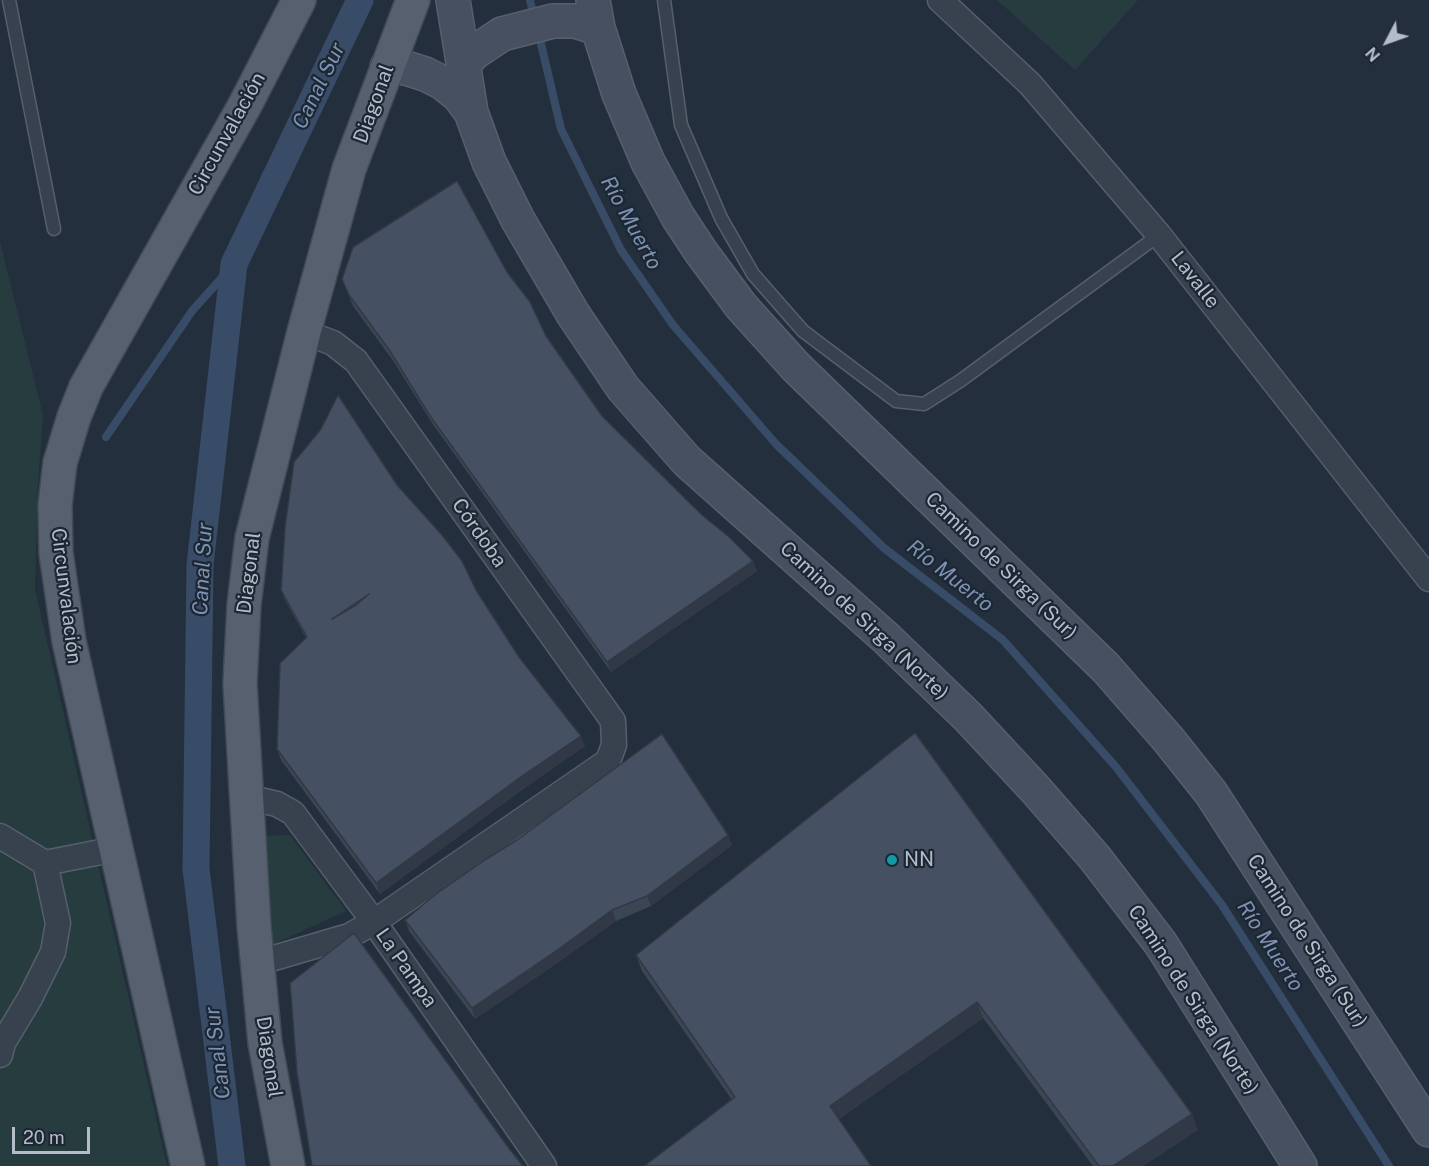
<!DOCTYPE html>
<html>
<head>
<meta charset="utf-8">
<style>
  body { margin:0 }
  #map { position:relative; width:1429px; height:1166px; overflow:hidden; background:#242f3e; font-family:"Public Sans",sans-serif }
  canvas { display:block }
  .north { position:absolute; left:1357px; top:12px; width:60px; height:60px; -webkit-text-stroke:4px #1d2633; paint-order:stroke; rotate:229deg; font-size:16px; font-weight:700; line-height:24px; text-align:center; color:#b4bcc9 }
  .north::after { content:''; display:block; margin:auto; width:21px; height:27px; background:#b4bcc9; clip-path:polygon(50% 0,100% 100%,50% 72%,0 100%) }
  .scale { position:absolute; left:12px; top:1127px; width:78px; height:27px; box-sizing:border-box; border:3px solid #b4bcc9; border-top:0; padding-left:8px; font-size:18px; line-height:21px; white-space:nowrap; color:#b4bcc9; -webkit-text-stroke:4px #1d2633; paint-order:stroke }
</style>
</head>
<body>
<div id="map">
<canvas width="1429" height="1166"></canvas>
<div class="north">N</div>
<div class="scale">20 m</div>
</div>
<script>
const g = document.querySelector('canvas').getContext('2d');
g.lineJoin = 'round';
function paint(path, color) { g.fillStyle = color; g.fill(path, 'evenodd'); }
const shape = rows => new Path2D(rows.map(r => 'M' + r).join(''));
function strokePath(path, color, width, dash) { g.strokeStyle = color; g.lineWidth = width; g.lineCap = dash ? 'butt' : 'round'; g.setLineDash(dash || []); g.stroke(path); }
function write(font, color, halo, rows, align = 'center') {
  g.font = font + ' "Public Sans",sans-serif'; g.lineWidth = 4.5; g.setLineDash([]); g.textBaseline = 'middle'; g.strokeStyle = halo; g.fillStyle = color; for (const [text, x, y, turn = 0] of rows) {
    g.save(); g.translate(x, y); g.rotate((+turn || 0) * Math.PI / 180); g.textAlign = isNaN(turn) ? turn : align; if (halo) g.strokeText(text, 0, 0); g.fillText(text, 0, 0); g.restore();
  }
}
const green = shape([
  [997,0,1138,0,1075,70],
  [0,242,43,415,38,485,35,589,167,1166,0,1166],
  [290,835,346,911,274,944,262,836]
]);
const stream = shape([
  [530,0,534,17],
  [538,31,561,129,621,250,673,325,776,444,884,548,1003,640,1116,767,1222,905,1389,1166],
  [106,437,192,311,234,264]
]);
const canal = shape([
  [232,1166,196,869,200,565,234,264,360,0]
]);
const service = shape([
  [9,0,54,229],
  [664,0,681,125,721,218,753,274,803,331,896,401,924,404,960,381,1159,235]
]);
const minor = shape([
  [940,0,1030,84,1159,235,1429,579],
  [247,797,277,804,293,813,374,922,544,1166],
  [0,836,45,863,58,923,53,952,30,998,3,1043,0,1055],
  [45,863,116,849],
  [257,963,349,936,374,922,608,761,614,745,613,721,356,361,333,343,304,332]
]);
const secondary = shape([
  [453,0,471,112,489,162,518,220,573,314,623,388,687,461,886,638,968,717,1036,790,1095,858,1161,944,1300,1166],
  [593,0,598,28,619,94,648,162,678,217,701,252,741,306,796,367,1106,668,1168,739,1211,793,1429,1130],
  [464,63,475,52,502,34,553,21,575,21,598,28],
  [387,67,406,68,425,74,443,83,459,96,471,112]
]);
const primary = shape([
  [188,1166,69,641,56,553,55,505,60,463,74,417,86,387,245,105,299,0],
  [288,1166,265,1043,254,926,240,683,244,605,252,538,304,332,349,169,413,0]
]);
const wall = shape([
  [507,272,546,336,602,416,757,571,611,672,432,423,394,362,353,306,342,279],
  [397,485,476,590,519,657,585,746,526,787,380,894,281,760,277,749,306,638,285,600,281,590],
  [915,733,1198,1130,1143,1166,1093,1166,983,1018,839,1119,732,1100,642,971,636,955],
  [728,835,732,845,651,906,616,921,559,962,475,1019,409,931,405,920]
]);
const shadedWall = shape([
  [753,561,757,571,611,672,607,662],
  [581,736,585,746,526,787,380,894,376,883,522,776],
  [728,835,732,845,651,906,647,896],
  [612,910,616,921,559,962,475,1019,472,1008],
  [977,1002,983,1018,836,1121,830,1106],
  [1192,1114,1198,1130,1143,1166,1113,1166]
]);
const building = shape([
  [457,181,507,272,530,302,546,336,602,416,702,515,728,536,753,561,607,662,428,413,390,351,349,295,342,279,353,247,457,181],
  [338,395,397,485,442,535,462,561,476,590,519,657,581,736,522,776,376,883,277,749,280,663,307,637,281,590,285,527,294,462,321,429,338,395],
  [369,594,356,605,332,619,369,594],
  [915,733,1192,1114,1113,1166,1099,1166,977,1002,830,1106,871,1166,644,1166,735,1097,636,955,915,733],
  [662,734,728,835,647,896,612,910,556,951,472,1008,405,920,436,894,488,858,517,840,662,734],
  [354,933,508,1147,523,1166,312,1166,297,1073,290,983,354,933]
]);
const markers = [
  [892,860,6,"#0f9aa8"]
];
const streetNames = [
  ["Diagonal",374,104,-70],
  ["Circunvalación",227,134,-61],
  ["Lavalle",1195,280,52],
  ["Córdoba",479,533,55],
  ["Camino de Sirga (Sur)",1001,566,44],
  ["Diagonal",249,573,-83],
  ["Circunvalación",66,596,83],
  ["Camino de Sirga (Norte)",864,621,43],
  ["Camino de Sirga (Sur)",1307,941,57],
  ["La Pampa",406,968,55],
  ["Camino de Sirga (Norte)",1193,1000,57],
  ["Diagonal",269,1057,81]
];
const poiNames = [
  ["NN",904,860]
];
const waterNames = [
  ["Canal Sur",319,86,-64],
  ["Río Muerto",631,223,61],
  ["Canal Sur",203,569,-87],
  ["Río Muerto",950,576,38],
  ["Río Muerto",1270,946,57],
  ["Canal Sur",218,1053,-97]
];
paint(green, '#263c3f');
strokePath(stream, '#394c67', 8);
strokePath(canal, '#394c67', 27);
strokePath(service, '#565f6c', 15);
strokePath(minor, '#565f6c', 27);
strokePath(secondary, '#565f6c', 36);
strokePath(primary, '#414a57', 36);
strokePath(service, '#38414e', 12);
strokePath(minor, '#38414e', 24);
strokePath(secondary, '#465061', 33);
strokePath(primary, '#56606e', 33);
paint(wall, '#3b4654');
paint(shadedWall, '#303945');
paint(building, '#455162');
strokePath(building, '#303945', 1.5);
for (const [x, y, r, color] of markers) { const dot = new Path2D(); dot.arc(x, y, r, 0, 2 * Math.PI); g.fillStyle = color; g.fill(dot); strokePath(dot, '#1d2633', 2); }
write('20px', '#b4bcc9', '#1d2633', streetNames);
write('20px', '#b4bcc9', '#1d2633', poiNames, 'left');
write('italic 21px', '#7c92b1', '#1d2633', waterNames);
</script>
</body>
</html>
